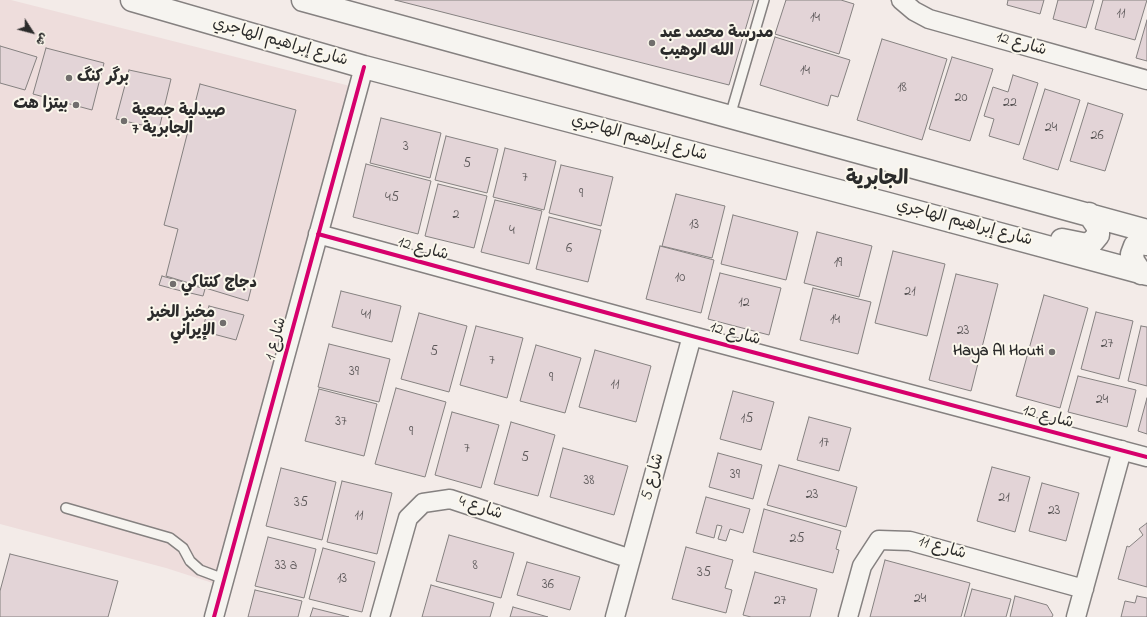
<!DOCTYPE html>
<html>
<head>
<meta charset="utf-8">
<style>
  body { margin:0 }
  #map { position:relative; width:1147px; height:617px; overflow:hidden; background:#f3ebe8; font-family:"Indie Flower","Playpen Sans Arabic",sans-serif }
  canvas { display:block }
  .north { position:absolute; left:12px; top:12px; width:40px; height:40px; -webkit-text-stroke:3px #fbf7ec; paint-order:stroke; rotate:126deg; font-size:11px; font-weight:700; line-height:16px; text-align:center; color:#2b2b2b }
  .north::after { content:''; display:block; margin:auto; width:14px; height:18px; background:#2b2b2b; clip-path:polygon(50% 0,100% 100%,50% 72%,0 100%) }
</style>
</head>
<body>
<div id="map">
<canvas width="1147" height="617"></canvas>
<div class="north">ش</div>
</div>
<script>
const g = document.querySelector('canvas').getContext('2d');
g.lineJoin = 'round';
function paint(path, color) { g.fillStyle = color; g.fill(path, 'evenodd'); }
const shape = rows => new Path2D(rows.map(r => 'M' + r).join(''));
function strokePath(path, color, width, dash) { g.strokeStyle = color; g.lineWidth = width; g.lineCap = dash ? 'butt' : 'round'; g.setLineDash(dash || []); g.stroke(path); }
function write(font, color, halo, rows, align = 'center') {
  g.font = font + ' "Indie Flower","Playpen Sans Arabic",sans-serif'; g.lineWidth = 4; g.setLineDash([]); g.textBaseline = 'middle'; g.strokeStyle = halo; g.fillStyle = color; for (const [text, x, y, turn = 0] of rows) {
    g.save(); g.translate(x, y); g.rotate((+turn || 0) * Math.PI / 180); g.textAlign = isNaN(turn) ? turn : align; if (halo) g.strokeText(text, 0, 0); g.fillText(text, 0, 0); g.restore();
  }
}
const built = shape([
  [0,0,11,0,358,88,222,586,166,568,0,524]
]);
const building = shape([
  [395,0,754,0,729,85,395,0],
  [786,0,841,0,854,4,839,54,775,34,786,0],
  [1008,0,1044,0,1040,14,1007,5,1008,0],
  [1058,0,1094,0,1086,28,1053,19,1058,0],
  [1103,0,1147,0,1135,40,1095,29,1103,0],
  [1147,20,1147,61,1136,58,1147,20],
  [775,37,850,60,838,97,831,95,828,106,760,85,775,37],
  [882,39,947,59,922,140,857,120,882,39],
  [0,46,37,57,25,90,0,83,0,46],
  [46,48,104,63,92,110,33,94,46,48],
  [952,57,993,69,970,141,929,129,952,57],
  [129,70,171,79,159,129,116,119,129,70],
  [1013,75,1038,83,1019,145,989,136,994,119,984,116,993,87,1008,92,1013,75],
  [200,84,296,110,248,301,166,276,178,229,164,225,200,84],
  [1045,89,1080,100,1058,170,1023,159,1045,89],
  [1088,103,1123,114,1105,171,1070,161,1088,103],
  [381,118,441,133,430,178,370,163,381,118],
  [446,136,498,149,487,193,435,180,446,136],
  [505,148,556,161,544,210,493,197,505,148],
  [366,164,431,181,418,234,353,217,366,164],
  [561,165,613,177,601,226,549,213,561,165],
  [438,184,487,196,474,248,425,236,438,184],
  [676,194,725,206,712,258,662,246,676,194],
  [495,200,542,211,529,264,481,252,495,200],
  [733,215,798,232,786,280,721,264,733,215],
  [549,217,601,230,588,282,536,269,549,217],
  [817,232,872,246,859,297,804,283,817,232],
  [660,246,714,260,701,313,646,299,660,246],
  [893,251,945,264,927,336,875,323,893,251],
  [720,273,781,288,769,335,708,319,720,273],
  [956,274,998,284,971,391,929,380,956,274],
  [162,276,187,283,185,292,159,285,162,276],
  [188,284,205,289,203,296,186,292,188,284],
  [813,288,871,302,858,354,800,340,813,288],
  [341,291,401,306,392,342,332,327,341,291],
  [1044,295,1088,308,1060,408,1016,396,1044,295],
  [209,306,244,315,236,340,202,331,209,306],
  [1096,312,1133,321,1119,379,1081,369,1096,312],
  [419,313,467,326,449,392,401,379,419,313],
  [476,326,523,338,507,398,460,385,476,326],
  [1141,326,1147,327,1147,386,1128,381,1141,326],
  [329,344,390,359,379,402,318,387,329,344],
  [536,345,581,358,565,413,520,401,536,345],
  [595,350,651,366,636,422,579,407,595,350],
  [1078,376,1136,390,1127,427,1068,412,1078,376],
  [396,388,446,402,425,477,375,464,396,388],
  [319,389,377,404,364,456,305,441,319,389],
  [733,391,774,402,761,450,720,439,733,391],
  [1147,398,1147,434,1138,431,1147,398],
  [452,412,499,425,481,488,435,475,452,412],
  [809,417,851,428,839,471,797,460,809,417],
  [511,422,555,435,538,496,494,484,511,422],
  [563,448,628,466,614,515,550,497,563,448],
  [718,453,762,465,753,499,709,487,718,453],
  [779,465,857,487,846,527,767,505,779,465],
  [992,467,1030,477,1015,532,977,521,992,467],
  [281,468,336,482,322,540,266,526,281,468],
  [342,481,392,493,377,554,327,542,342,481],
  [1042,483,1079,493,1066,541,1029,531,1042,483],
  [706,497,750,509,743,533,730,529,726,541,718,539,722,526,717,525,714,538,696,533,706,497],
  [764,509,841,531,836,549,839,550,833,573,753,552,764,509],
  [1147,523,1147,587,1118,579,1127,546,1129,547,1143,535,1139,529,1147,523],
  [449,535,514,553,501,598,436,581,449,535],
  [268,537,316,549,304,598,255,586,268,537],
  [686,547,733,560,725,588,732,590,726,613,672,599,686,547],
  [323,548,375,562,362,612,309,599,323,548],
  [10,554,118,581,108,617,0,617,0,591,10,554],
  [885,560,970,583,961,617,870,617,885,560],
  [527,562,580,577,570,610,517,595,527,562],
  [755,572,817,589,810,617,751,617,743,615,755,572],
  [431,585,494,603,490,617,422,617,431,585],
  [972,589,1011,599,1006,617,964,617,972,589],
  [255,590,302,601,298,617,248,617,255,590],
  [1015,596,1047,605,1053,615,1052,617,1010,617,1015,596],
  [1137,596,1147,598,1147,617,1121,617,1125,601,1135,603,1137,596],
  [513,607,548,617,510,617,513,607],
  [313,608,349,617,310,617,313,608]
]);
const service = shape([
  [730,116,764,0],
  [66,508,170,538,183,548,190,561,200,570,224,579]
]);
const minor = shape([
  [901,0,914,11,929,19,1147,80],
  [318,234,692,336,1147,457],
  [214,617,364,67],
  [380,617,408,518,423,503,450,499,631,559],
  [615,617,692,336],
  [848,617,862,566,879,540,910,541,1084,589],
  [1076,617,1122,450]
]);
const secondary = shape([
  [132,0,364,67,888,204,1147,274],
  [303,0,1147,231],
  [1062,240,1087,245,1093,241,1098,235,1098,227,1089,214],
  [1141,273,1133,261,1132,254,1135,246,1144,243,1147,244]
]);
const cycleway = shape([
  [318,234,692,336,1147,457],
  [214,617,364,67]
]);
const markers = [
  [652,43,4,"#716e6d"],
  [69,78,4,"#716e6d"],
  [76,105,4,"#716e6d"],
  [124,121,4,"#716e6d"],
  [173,284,4,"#716e6d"],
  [223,323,4,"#716e6d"],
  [1052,352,4,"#716e6d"]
];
const numberNames = [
  ["11",1121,15],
  ["14",815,19],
  ["14",805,72],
  ["18",902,89],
  ["20",961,99],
  ["22",1010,104],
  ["24",1051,129],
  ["26",1097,137],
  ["3",406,148],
  ["5",467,165],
  ["7",525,179],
  ["9",581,195],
  ["45",392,199],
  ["2",456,216],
  ["13",694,226],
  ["4",512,232],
  ["6",569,250],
  ["19",838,264],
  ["10",680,279],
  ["21",910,293],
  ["12",744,304],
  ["41",366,316],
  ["14",835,321],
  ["23",963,332],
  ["27",1107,345],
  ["5",434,353],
  ["7",492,362],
  ["39",354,373],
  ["9",551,379],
  ["11",615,386],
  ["24",1102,401],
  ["15",747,420],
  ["37",341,423],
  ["9",411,433],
  ["17",824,444],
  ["7",467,450],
  ["5",525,459],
  ["39",735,476],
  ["38",589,482],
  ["23",812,496],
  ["21",1004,499],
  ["35",301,504],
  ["23",1054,512],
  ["11",359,517],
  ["25",797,540],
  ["33 a",286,567],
  ["8",475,567],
  ["35",704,574],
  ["13",342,580],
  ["36",548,586],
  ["24",920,600],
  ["27",780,602]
];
const poiNames = [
  ["مدرسة محمد عبد",660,34],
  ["الله الوهيب",660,52],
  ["برگر كنگ",77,78],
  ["بيتزا هت",68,105,"right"],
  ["صيدلية جمعية",132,112],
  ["الجابرية 7",132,130],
  ["دجاج كنتاكي",181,284],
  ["مخبز الخبز",215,314,"right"],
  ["الإيراني",215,332,"right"],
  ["Haya Al Houti",1044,352,"right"]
];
const streetNames = [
  ["شارع إبراهيم الهاجري",280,43,16],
  ["شارع 12",1021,45,16],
  ["شارع إبراهيم الهاجري",639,139,15],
  ["شارع إبراهيم الهاجري",964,224,15],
  ["شارع 12",423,250,15],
  ["شارع 12",735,335,15],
  ["شارع 1",277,339,-75],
  ["شارع 12",1048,418,15],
  ["شارع 5",654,477,-75],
  ["شارع 4",480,509,18],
  ["شارع 11",942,549,16]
];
const districtNames = [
  ["الجابرية",877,181]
];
paint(built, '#eedddc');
paint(building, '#e3d4d7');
strokePath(building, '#858180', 1);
strokePath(service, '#858180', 12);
strokePath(minor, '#858180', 21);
strokePath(secondary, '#858180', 25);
strokePath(service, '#f6f4f0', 9);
strokePath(minor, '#f6f4f0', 18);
strokePath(secondary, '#f6f4f0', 22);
strokePath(cycleway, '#d6006c', 4);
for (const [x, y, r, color] of markers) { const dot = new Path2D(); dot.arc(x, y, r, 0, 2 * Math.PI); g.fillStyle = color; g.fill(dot); strokePath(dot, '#fbf7ec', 1.5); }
write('14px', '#595556', null, numberNames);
write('bold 16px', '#2b2b2b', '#fbf7ec', poiNames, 'left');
write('16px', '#2b2b2b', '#fbf7ec', streetNames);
write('bold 20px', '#2b2b2b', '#fbf7ec', districtNames);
</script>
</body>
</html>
